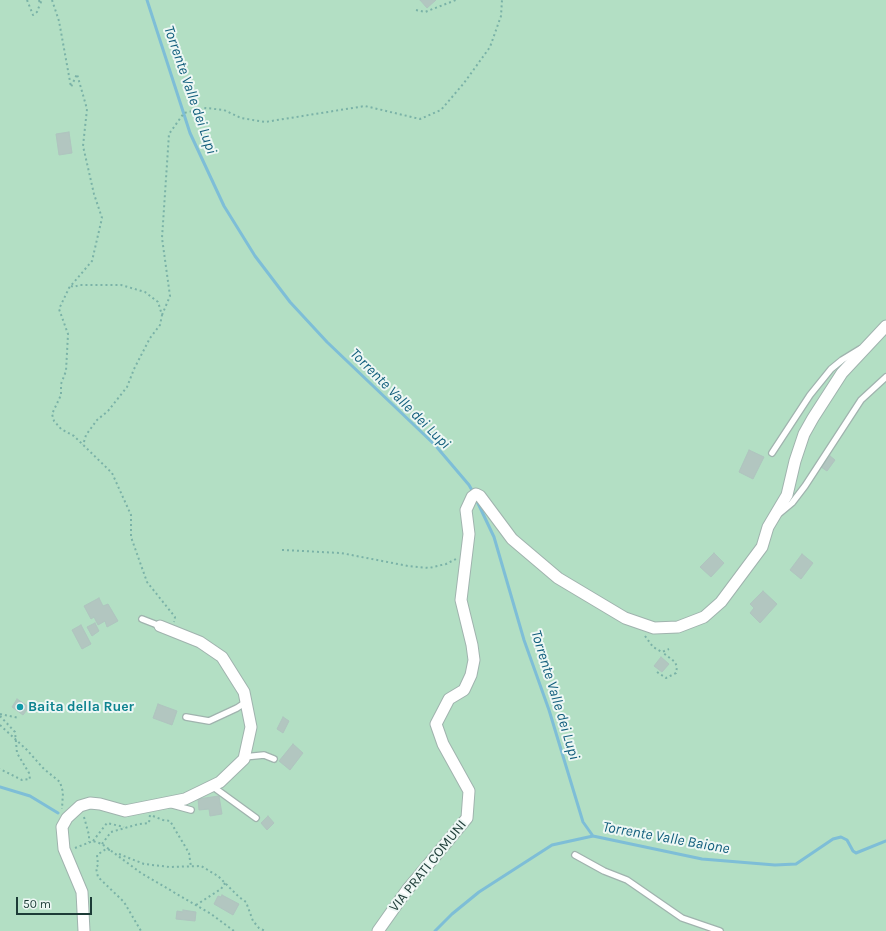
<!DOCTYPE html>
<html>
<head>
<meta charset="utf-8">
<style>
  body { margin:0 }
  #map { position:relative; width:886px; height:931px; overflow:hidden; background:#ddebe6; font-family:Karla,sans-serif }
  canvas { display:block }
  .scale { position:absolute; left:16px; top:897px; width:76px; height:18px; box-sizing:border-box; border:2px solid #1d3c37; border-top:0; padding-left:5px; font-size:12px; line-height:14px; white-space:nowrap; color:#1d3c37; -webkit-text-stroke:3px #edf7f4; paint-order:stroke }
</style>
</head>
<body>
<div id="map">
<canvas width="886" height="931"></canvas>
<div class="scale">50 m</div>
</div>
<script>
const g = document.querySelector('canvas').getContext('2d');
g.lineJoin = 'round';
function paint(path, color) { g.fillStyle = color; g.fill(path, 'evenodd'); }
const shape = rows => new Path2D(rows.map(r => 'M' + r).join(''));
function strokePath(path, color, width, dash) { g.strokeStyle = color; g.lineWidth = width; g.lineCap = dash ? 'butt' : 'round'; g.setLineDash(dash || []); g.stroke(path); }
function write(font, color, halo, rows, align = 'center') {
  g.font = font + ' Karla,sans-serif'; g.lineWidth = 4; g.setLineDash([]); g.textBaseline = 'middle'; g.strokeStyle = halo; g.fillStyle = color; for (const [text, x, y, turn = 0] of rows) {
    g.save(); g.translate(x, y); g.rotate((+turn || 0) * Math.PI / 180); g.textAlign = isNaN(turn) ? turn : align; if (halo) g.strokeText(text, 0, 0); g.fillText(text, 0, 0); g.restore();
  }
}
const green = shape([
  [0,0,886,0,886,931,0,931]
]);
const stream = shape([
  [147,0,190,133,224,206,255,256,290,302,327,342,435,445,469,485,473,492],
  [476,499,494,537,524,640,549,710,583,822,593,836],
  [0,787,30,796,58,813],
  [435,931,452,914,479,892,552,845,593,836,702,859,775,865,796,864,833,839,841,837,847,840,853,851,856,853,886,841]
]);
const building = shape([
  [420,0,436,0,427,8,420,0],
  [69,132,72,153,59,155,56,134,69,132],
  [749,450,764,457,753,479,739,472,749,450],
  [830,456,835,460,827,471,821,467,830,456],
  [714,553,724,563,711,577,700,567,714,553],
  [802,554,813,563,801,579,790,570,802,554],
  [763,591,777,604,760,623,750,613,754,608,750,604,763,591],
  [99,598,103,606,108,604,118,621,107,627,105,621,98,625,94,617,91,619,84,606,99,598],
  [95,623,99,631,92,636,87,627,95,623],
  [81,625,91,644,82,649,72,630,81,625],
  [661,657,669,664,662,672,654,666,661,657],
  [17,699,29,707,23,715,12,707,17,699],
  [158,704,177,711,172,725,153,718,158,704],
  [283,717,289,721,283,733,277,729,283,717],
  [293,744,303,753,290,770,279,761,293,744],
  [219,796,222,814,210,816,209,809,199,810,198,799,219,796],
  [268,816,274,823,267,830,261,823,268,816],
  [222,895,239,904,233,915,214,904,218,896,221,897,222,895],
  [183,910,196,912,195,921,176,919,177,911,183,912,183,910]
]);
const path = shape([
  [27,0,33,15,37,12,40,4],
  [39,0,40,4,42,0],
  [52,0,59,21,71,87,77,74,87,109,83,146,94,194,102,218,92,261,69,288,59,309,68,334,66,371,61,384,61,395,52,414,54,421,61,429,74,436,112,473,131,515,131,537,147,582,175,617,174,622],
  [416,10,425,12,456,0],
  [71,286,74,287,79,285,121,285,145,292,158,302,162,315,160,325,150,338,134,369,127,387,108,411,97,420,86,435,83,445],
  [162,315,170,296,162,238,169,134,184,113,206,108,224,110,241,118,265,122,365,106,420,119,441,110,464,83,490,47,501,16,502,0],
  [282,550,341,553,408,566,429,568,446,564,456,559],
  [645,636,653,647,662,652,669,649],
  [657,672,666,678,676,673,677,667,675,662,662,652],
  [0,714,19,718],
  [0,716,15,732,17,753,29,773,30,779,22,780,0,769],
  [0,725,27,750,44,769,60,782,63,792,62,809],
  [153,816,163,820,170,821,189,853,191,867],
  [84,817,89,835,89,842],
  [93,841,107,823,124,827],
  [102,844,111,832,139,824,149,823,150,815],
  [75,848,93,841,102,844,141,873,211,914,234,931],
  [110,850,106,849,97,855,98,865,96,868,98,877,124,902,141,931],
  [119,854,144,864,170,867,201,866,218,876,239,897,246,902,253,921,259,928,265,931],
  [196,905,221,889,225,883]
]);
const lane = shape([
  [772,453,810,395,831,369,842,360,860,349],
  [780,513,792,503,805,486,861,400,886,377],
  [142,619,160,626],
  [186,717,209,721,237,708,246,702],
  [244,757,264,755,274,759],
  [212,786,256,818],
  [169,804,191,810],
  [575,855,604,871,627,880,682,918,720,931]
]);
const street = shape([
  [84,931,82,892,64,849,62,827,67,818,80,806,90,803,100,804,125,811,185,799,220,782,244,759,251,727,244,692,222,657,200,642,160,626],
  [378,931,407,890,467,818,469,791,443,744,436,724,449,699,464,690,471,675,474,660,472,645,461,600,469,534,466,510,472,497,476,494,480,496,512,539,558,578,625,618,654,628,678,627,704,617,721,602,762,547,768,527,787,495,795,461,804,434,813,418,842,373,886,326]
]);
const markers = [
  [20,707,4,"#0f9aa8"]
];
const cultureNames = [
  ["Baita della Ruer",28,707]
];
const streetNames = [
  ["VIA PRATI COMUNI",428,866,-51]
];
const waterNames = [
  ["Torrente Valle dei Lupi",190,90,71],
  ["Torrente Valle dei Lupi",400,399,45],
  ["Torrente Valle dei Lupi",555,695,73],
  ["Torrente Valle Baione",666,838,10]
];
paint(green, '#b3dfc4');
strokePath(stream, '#7ebed7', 3);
paint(building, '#b2c6c0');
strokePath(building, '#afc5bf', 1);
strokePath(lane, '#a0b3ae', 8);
strokePath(street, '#a0b3ae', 13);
strokePath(path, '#7ab2a7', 2, [2, 3]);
strokePath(lane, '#fff', 5.5);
strokePath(street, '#fff', 11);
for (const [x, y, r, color] of markers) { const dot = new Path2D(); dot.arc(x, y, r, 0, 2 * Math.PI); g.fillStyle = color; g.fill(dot); strokePath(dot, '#edf7f4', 1.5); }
write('bold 14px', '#0d838f', '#edf7f4', cultureNames, 'left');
write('14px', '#1d3c37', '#edf7f4', streetNames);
write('italic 15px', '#125e7d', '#edf7f4', waterNames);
</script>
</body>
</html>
